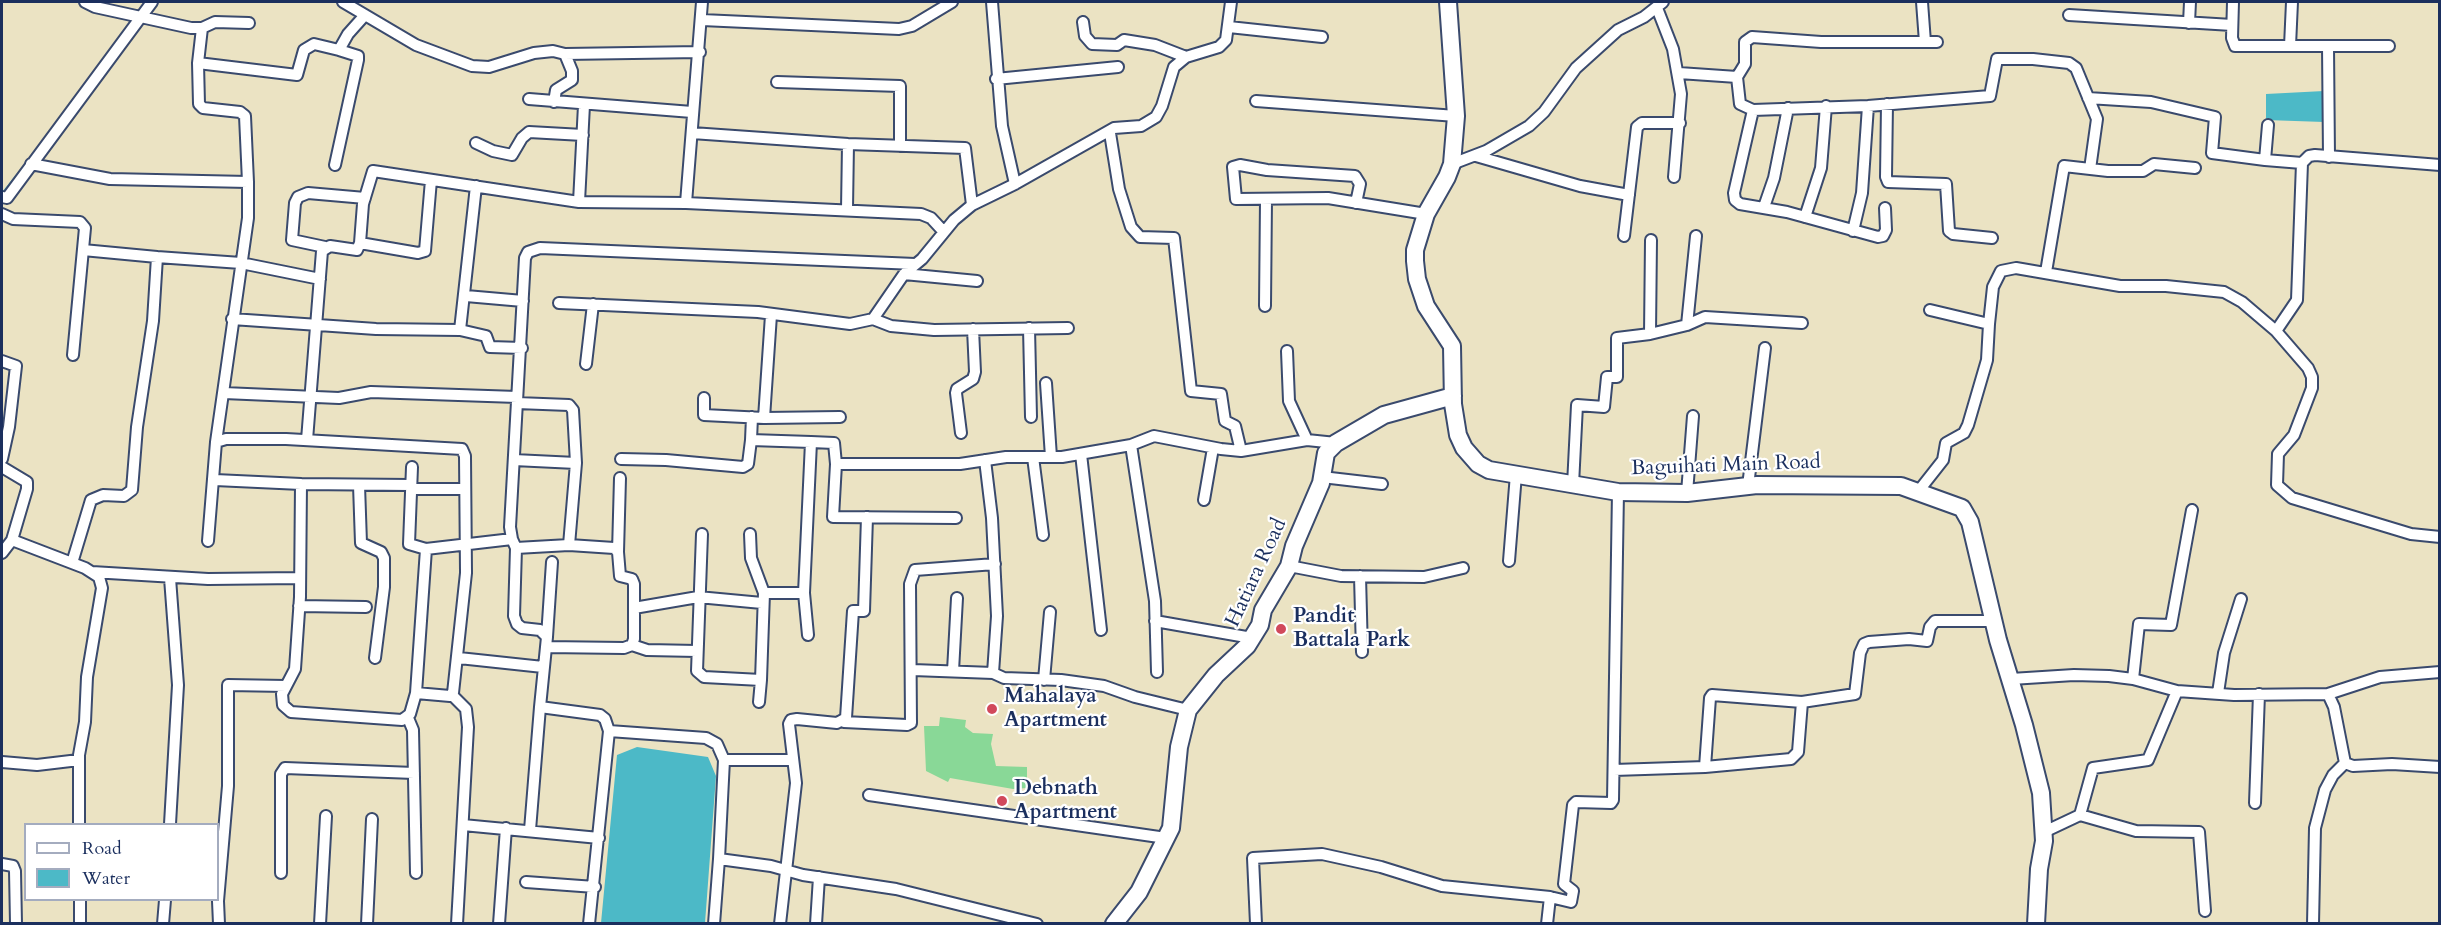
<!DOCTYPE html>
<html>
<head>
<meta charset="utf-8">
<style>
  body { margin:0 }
  #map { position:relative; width:2441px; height:925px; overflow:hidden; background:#ebe3c3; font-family:Cardo,serif }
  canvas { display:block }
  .frame { position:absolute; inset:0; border:3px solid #1b2f5e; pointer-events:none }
  .legend { position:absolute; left:24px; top:823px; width:195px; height:78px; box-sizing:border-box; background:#fff; border:2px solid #a4acbf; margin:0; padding:8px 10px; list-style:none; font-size:18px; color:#1b2f5e }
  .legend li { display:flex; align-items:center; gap:12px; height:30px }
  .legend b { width:30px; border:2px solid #a4acbf }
</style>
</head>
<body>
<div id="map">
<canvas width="2441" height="925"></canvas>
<div class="frame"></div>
<ul class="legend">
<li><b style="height:8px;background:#fff"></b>Road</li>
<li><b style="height:16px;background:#4cb9c7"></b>Water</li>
</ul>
</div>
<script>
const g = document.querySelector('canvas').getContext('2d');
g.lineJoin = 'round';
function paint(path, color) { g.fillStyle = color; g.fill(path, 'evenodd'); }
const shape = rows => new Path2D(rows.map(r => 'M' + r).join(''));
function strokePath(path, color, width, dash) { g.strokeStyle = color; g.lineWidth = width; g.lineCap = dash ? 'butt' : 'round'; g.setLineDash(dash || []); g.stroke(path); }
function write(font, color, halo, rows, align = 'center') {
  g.font = font + ' Cardo,serif'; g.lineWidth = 4.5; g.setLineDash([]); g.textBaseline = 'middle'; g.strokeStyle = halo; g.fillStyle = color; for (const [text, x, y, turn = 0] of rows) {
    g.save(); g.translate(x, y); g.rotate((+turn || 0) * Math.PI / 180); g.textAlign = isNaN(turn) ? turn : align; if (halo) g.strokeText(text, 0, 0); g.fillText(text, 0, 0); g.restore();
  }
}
const green = shape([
  [940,717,966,720,965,727,973,733,993,734,991,744,996,766,1027,767,1027,788,1013,789,950,778,948,782,926,771,924,726,939,726]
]);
const water = shape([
  [2324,91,2324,122,2266,120,2266,94],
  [637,747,708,757,716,776,705,923,601,923,617,755]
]);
const stream = shape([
  [4,192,24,167]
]);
const street = shape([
  [85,2,95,7,191,28,202,28,215,22,249,23],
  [343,2,416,45,472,66,489,67,534,53,553,51,565,54,700,52],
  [702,2,686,203,921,214,931,218,944,232],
  [992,2,1002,126,1015,184],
  [1922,2,1925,42],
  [2233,2,2232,38,2235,46,2389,46],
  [1657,8,1673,49,1681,94,1674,177],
  [2069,15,2232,25],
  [702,20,899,29,912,26,952,2],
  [1083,22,1085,36,1092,44,1117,45,1124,40,1155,45,1186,57],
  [2189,23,2190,2],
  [1229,27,1322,37],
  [202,28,198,63,199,104,203,108,240,112,245,116,248,182],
  [2290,46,2292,2],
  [2328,46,2329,157],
  [198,63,297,75,304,50,314,44,339,50],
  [1679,73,1737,77,1740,104,1753,110,1868,106,1990,96,1997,59,2033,59,2069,63,2076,68,2097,119,2090,169],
  [1737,77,1745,64,1745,42,1752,37,1821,42,1937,42],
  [996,79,1118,67],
  [777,82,900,86,900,146],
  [2088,98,2151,102,2215,117,2212,153,2265,160],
  [529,99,692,112],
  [1256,101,1456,116],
  [554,102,556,90,572,80,572,71,565,54],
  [1887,104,1886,177,1888,182,1946,184,1949,231,1953,234,1992,238],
  [1753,110,1734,193,1735,200,1740,204,1787,212,1878,237,1883,236,1886,230,1885,208],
  [2268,125,2265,160,2302,163,2297,300,2276,331,2308,368,2312,377,2312,388,2294,435,2278,454,2277,485,2292,498,2411,534,2440,537],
  [692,133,848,144,965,148,972,205],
  [1110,133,1119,189,1131,227,1140,237,1174,238,1191,391,1221,394,1225,421,1235,426,1241,451],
  [476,143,493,151,512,155,522,138,529,132,583,135],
  [1476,156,1580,186,1629,195],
  [2302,163,2309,156,2315,155,2440,165],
  [31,164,110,179,248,182,248,218,216,442],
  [1452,164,1486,151,1529,126,1544,112,1576,68,1618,30,1644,17,1663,2],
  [335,165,358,60,358,56,339,50,348,34,365,15],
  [2,197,7,198,152,2],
  [579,202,584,105],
  [1356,203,1360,184,1355,176,1267,170,1240,165,1233,167,1236,199,1328,198,1426,214],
  [1764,207,1774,178,1788,108],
  [847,209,848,144],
  [2,214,13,219,80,222,85,228,73,355],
  [1805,217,1821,168,1826,106],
  [1853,231,1862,193,1868,106],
  [1624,236,1637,127,1642,123,1680,123],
  [360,243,363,204,373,171,579,202,686,203],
  [325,247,292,240,295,203,298,197,308,193,365,198],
  [83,250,157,257],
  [2046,272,2064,166,2108,171,2143,171,2154,164,2195,168],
  [904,274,977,281],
  [466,296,523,301],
  [559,303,758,312,850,324,873,319,891,326,934,330,1068,328],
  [1265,306,1266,199],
  [1930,310,1989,324,1993,287,2001,271,2016,268,2120,286,2166,286,2224,292,2242,302,2276,331],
  [771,315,764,418,840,417],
  [232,319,376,329,460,330,486,336,490,347,522,348],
  [873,319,904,274,922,259,954,220,972,205,1015,184,1114,128,1141,126,1156,117,1162,106,1174,67,1186,57,1219,47,1226,40,1231,2],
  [1687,325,1696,236],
  [1029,328,1031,417],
  [460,330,476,186],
  [1650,334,1651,240],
  [1287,351,1289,401,1307,440],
  [2,361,16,366,9,427,2,459],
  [586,364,593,304],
  [1046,383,1051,457],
  [224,393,339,398,371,392,517,397],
  [704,398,704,415,764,418],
  [961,433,956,393,957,389,973,379,975,372,973,329],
  [307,440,322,251,330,246,357,250,360,243,418,253,425,251,431,180],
  [751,440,752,417],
  [811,442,834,443,836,464],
  [1131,445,1154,436,1221,449,1241,451,1307,440,1336,443],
  [1081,454,1101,630],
  [1033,457,1043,535],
  [621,459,666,460,743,467,748,464,751,440,811,442,804,593,808,635],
  [514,460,576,463],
  [985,460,992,518,997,616,993,673,1004,678,1061,680,1104,686,1135,697,1188,710],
  [2,467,27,482,27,489,12,540,85,568,99,577,102,588,87,677,85,722,79,755,79,824],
  [412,467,409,544,426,549,512,539],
  [1322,477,1382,484],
  [215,480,301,484],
  [359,485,361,543,381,552,384,558,384,587,375,658],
  [1573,485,1577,405,1604,407,1607,377,1617,377,1617,338,1650,334,1687,325,1705,317,1802,323],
  [1748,486,1765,348],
  [411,489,465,489],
  [1687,493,1693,416],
  [1917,493,1943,460,1946,443,1964,433,1968,425,1987,360,1989,324],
  [1204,500,1213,448],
  [956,518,833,517,836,464,960,464,1006,457,1062,457,1131,445,1155,601,1157,672],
  [702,534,697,671,704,677,761,680,764,593,751,558,750,534],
  [208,541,216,442,226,439,286,439,462,449,465,456,466,573,453,693,450,696,416,693,410,714,402,720,291,712,283,705,282,694,295,669,300,597,301,484,411,485],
  [516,548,569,545,576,463,573,410,569,405,517,403],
  [618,552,620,478],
  [2,553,12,540],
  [1509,561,1516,474],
  [72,563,91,500,103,495,124,496,132,490,137,427,153,321,157,257,241,263,320,279],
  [1289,566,1341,576,1424,577,1463,568],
  [92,572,208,579,300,578],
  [1360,576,1362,652],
  [170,578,178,685,170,824],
  [764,593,804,593],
  [299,606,366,607],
  [634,608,698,597,762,603],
  [1155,621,1252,638],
  [547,637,552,562],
  [632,645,647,650,697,651],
  [546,647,624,648,632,645,634,639,634,584,632,579,620,576,618,552,614,548,569,545],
  [459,658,543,667],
  [913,670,993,673],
  [953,671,957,598],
  [2011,679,2074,675,2109,676,2133,679,2177,691,2234,695,2328,694,2380,677,2440,672],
  [2133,679,2139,624,2171,625,2192,510],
  [1044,680,1050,612],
  [416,693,426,549],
  [2218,693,2224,653,2241,599],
  [452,695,466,709,468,727,457,924],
  [759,702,761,680],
  [1802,702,1855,694,1860,653,1864,644,1869,642,1909,639,1927,641,1930,627,1935,621,1994,621],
  [408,718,413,730,416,873],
  [844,722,907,725,911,723,910,584,915,570,995,564],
  [609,731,605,719,600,715,540,707,547,637,540,630,522,628,517,624,514,616,516,548,512,539,510,527,525,258,528,252,540,248,915,264],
  [724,760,793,760],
  [2,762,37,765,79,760],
  [2345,763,2353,766,2392,764,2440,767],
  [1614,770,1705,767,1791,759,1798,752,1802,702,1712,695,1710,698,1705,767],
  [869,795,1166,838],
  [2255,803,2259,694],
  [2080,815,2093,768,2148,760,2177,691],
  [463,825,599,838],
  [530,830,540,707],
  [2044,832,2080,815,2136,831,2199,832,2205,911],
  [2,864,13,866,15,871,16,924],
  [281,873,281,774,285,768,414,773],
  [526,882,595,887],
  [80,924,80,900],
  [163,924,165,900],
  [219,924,218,901,228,786,228,685,286,686],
  [320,924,326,816],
  [367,924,372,819],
  [499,924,506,828],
  [589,924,609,731,706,738,717,744,724,760,719,859],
  [714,924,719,859,771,866,803,875,896,889,1037,924],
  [780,924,796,783,789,724,791,720,797,719,837,723,846,718,853,611,864,611,867,517],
  [816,924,819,877],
  [1256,924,1253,858,1322,854,1381,867,1442,886,1550,897,1571,902,1573,891,1564,884,1573,805,1576,802,1611,803,1613,800,1618,492],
  [1547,924,1550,897],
  [2313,924,2315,828,2325,790,2333,775,2345,763,2334,707,2328,694]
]);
const secondary = shape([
  [1448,2,1456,116,1452,164,1447,177,1426,214,1415,250,1415,261,1417,279,1426,306,1452,346,1453,404,1458,435,1464,448,1478,464,1489,470,1618,492,1687,493,1757,485,1901,486,1962,508,1970,522,1998,640,2024,725,2041,793,2044,841,2039,869,2036,924],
  [1114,924,1139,892,1171,828,1179,747,1188,710,1216,675,1247,646,1260,625,1263,610,1289,566,1294,546,1321,483,1326,453,1336,443,1384,415,1453,396]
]);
const markers = [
  [1281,629,6,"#d1495b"],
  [992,709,6,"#d1495b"],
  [1002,801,6,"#d1495b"]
];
const streetNames = [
  ["Baguihati Main Road",1726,466,-2],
  ["Hatiara Road",1257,573,-65]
];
const poiNames = [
  ["Pandit",1293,617],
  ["Battala Park",1293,641],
  ["Mahalaya",1004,697],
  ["Apartment",1004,721],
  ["Debnath",1014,789],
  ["Apartment",1014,813]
];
paint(green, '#89d897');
paint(water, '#4cb9c7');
strokePath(stream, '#4cb9c7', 3);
strokePath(street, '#3a4a6d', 14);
strokePath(secondary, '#3a4a6d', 20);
strokePath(street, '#fff', 10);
strokePath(secondary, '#fff', 16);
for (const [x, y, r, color] of markers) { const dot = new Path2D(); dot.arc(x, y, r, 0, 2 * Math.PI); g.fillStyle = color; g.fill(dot); strokePath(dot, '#fff', 2); }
write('21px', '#1b2f5e', '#fff', streetNames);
write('bold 21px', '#1b2f5e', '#fff', poiNames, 'left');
</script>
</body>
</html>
